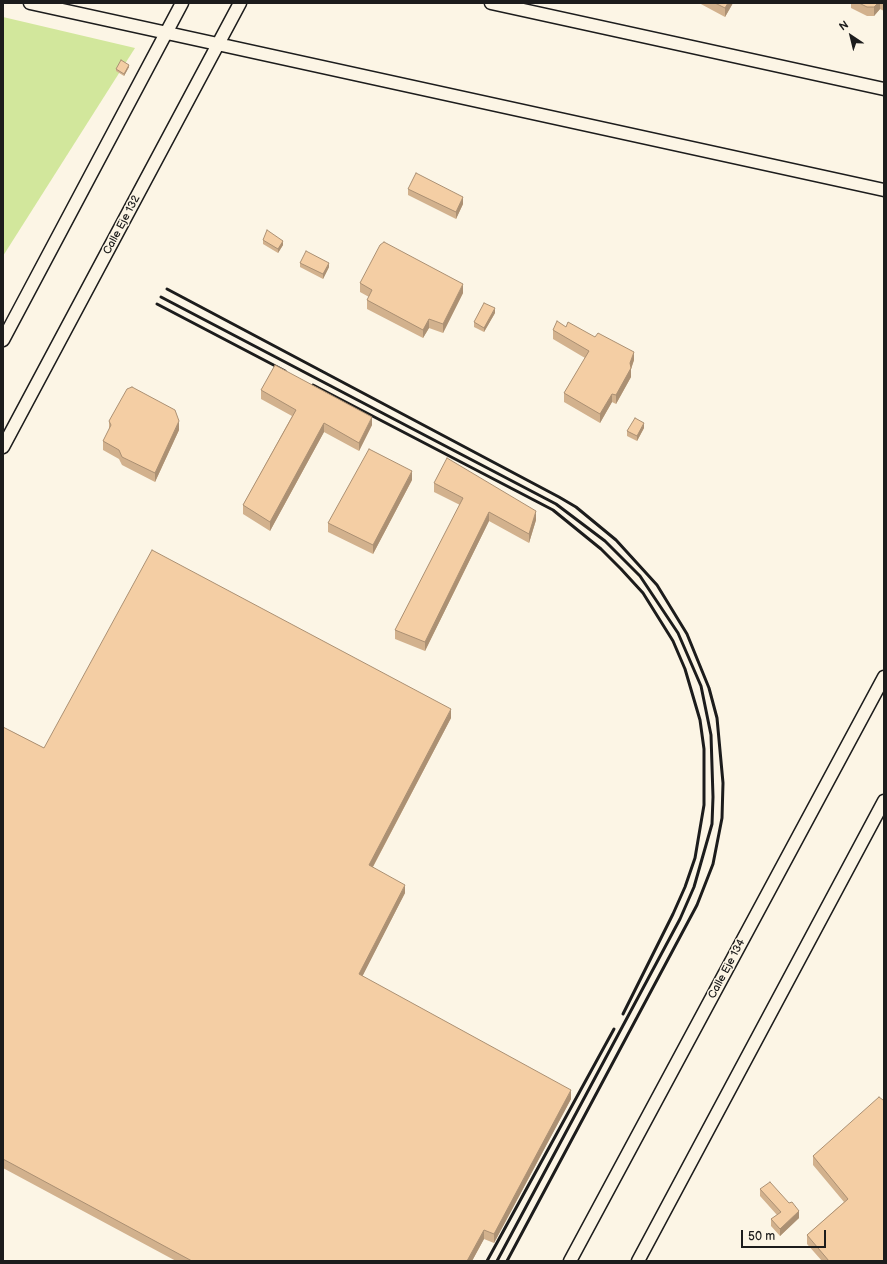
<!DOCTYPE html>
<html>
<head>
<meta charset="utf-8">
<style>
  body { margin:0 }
  #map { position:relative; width:887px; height:1264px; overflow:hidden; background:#fcf5e5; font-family:"Balsamiq Sans",sans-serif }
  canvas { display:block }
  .frame { position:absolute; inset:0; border:4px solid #1c1c1c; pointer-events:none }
  .north { position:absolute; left:831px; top:16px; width:40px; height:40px; -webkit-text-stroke:3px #fcf5e5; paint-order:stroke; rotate:325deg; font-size:11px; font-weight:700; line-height:16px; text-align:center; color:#1c1c1c }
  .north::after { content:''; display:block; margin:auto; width:14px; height:18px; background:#1c1c1c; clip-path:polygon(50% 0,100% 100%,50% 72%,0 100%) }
  .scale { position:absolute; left:741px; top:1230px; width:85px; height:18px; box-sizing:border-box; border:2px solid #1c1c1c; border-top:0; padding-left:5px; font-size:12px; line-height:14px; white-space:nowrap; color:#1c1c1c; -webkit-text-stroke:3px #fcf5e5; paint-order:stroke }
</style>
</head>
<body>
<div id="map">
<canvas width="887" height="1264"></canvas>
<div class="frame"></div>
<div class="north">N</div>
<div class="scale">50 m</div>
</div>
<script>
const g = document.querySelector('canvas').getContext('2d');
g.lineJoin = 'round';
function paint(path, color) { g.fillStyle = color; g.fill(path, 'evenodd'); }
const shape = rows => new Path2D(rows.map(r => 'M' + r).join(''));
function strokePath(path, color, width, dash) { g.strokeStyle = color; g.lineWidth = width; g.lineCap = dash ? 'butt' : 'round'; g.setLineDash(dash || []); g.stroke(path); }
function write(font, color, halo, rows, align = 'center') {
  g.font = font + ' "Balsamiq Sans",sans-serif'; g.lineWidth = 3; g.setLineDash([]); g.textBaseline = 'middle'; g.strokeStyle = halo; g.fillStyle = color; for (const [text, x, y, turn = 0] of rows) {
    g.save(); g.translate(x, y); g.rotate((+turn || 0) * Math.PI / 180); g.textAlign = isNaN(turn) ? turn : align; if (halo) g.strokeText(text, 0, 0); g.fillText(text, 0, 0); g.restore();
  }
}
const green = shape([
  [3,17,135,48,3,256]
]);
const minor = shape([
  [30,3,884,190],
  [491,3,884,89],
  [3,340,182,3],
  [3,447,240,3],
  [570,1261,884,677],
  [638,1261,884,801]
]);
const rail = shape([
  [167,289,559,497,576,507,616,540,657,585,687,634,709,688,717,718,723,783,722,818,713,864,697,905,507,1261],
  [161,297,556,504,605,541,640,576,678,633,701,686,711,735,713,797,712,824,694,887,680,919,497,1261],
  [157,304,285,371],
  [313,385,553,510,601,549,621,569,643,593,673,641,685,669,700,720,704,749,704,805,695,858,685,887,673,914,623,1014],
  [487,1261,614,1029]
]);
const wall = shape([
  [699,3,733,3,725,17],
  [851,3,884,3,884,11,880,9,874,16,867,16,851,8],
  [129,67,124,76,116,71,116,69],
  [408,189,463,204,456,219,408,195],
  [263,240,283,245,278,253,263,244],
  [300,263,329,267,323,279,300,267],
  [360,283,463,293,443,333,429,328,423,338,367,309,367,300,369,297,360,292],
  [495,313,484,332,474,327,474,322],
  [566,327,634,360,631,369,631,377,616,404,612,402,600,423,564,402,564,393,585,358,553,339,553,330],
  [261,390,372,425,359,451,324,432,270,531,243,514,243,505,292,416,261,399],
  [109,421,179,430,155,482,122,465,119,459,103,450,103,441,109,430],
  [644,428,637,441,627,436,627,431],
  [412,480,373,554,328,532,328,523],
  [434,483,536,520,529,543,489,521,425,651,395,639,395,630,460,505,434,492],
  [451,718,373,867,405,893,362,976,571,1099,494,1243,484,1239,472,1261,176,1261,3,1168,3,727,44,748],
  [883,1100,884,1261,822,1261,807,1244,807,1235,844,1202,813,1165,813,1156],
  [760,1189,799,1218,780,1236,771,1226,771,1219,777,1215,760,1196]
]);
const shadedWall = shape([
  [728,3,733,3,725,17,725,8],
  [878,3,880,3,880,9,874,16,874,7],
  [129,65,129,67,124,76,124,74],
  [463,197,463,204,456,219,456,212],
  [283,241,283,245,278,253,278,249],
  [329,263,329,267,323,279,323,274],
  [463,284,463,293,443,333,443,324],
  [495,308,495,313,484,332,484,328],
  [429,319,429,328,423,338,423,330],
  [634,352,634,360,631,369,631,377,616,404,616,395,630,363],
  [612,394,612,402,600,423,600,414],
  [372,417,372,425,359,451,359,443],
  [179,421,179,430,155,482,155,473],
  [324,423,324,432,270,531,270,522],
  [644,423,644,428,637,441,637,436],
  [412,471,412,480,373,554,373,545],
  [536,511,536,520,529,543,529,534],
  [489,512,489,521,425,651,425,642],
  [451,709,451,718,369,874,369,865],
  [405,885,405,893,359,983,359,974],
  [571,1090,571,1099,494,1243,494,1234],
  [799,1211,799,1218,780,1236,780,1229],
  [484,1230,484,1239,472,1261,467,1261]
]);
const building = shape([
  [715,3,728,3,725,8,715,3],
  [859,3,878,3,874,7,867,7,859,3],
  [121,60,129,65,124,74,116,69,121,60],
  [416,173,463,197,456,212,408,189,416,173],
  [267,230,283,241,278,249,263,240,267,230],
  [384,242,463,284,443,324,429,319,423,330,367,300,372,290,360,283,380,245,384,242],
  [306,251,329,263,323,274,300,263,306,251],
  [484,303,495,308,484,328,474,322,484,303],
  [557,321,566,327,568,322,595,337,598,333,634,352,630,363,631,368,616,395,612,394,600,414,564,393,589,351,553,330,557,321],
  [275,365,372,417,359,443,324,423,270,522,243,505,296,410,261,390,275,365],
  [132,387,175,410,179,421,155,473,122,457,119,450,103,441,111,425,109,421,127,389,132,387],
  [635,418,644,423,637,436,627,431,635,418],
  [369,449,412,471,373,545,328,523,369,449],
  [447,458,536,511,529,534,489,512,425,642,395,630,463,498,434,483,447,458],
  [152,550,451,709,369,865,405,885,359,974,571,1090,494,1234,484,1230,467,1261,192,1261,3,1159,3,727,44,748,152,550],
  [879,1097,883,1100,884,1099,884,1261,829,1261,807,1235,848,1199,813,1156,879,1097],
  [770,1182,789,1203,792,1202,799,1211,780,1229,771,1219,781,1212,760,1189,770,1182]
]);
const streetNames = [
  ["Calle Eje 132",122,225,-62],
  ["Calle Eje 134",727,969,-62]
];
paint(green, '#d2e79c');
strokePath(minor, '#1c1c1c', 15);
strokePath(minor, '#fcf5e5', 12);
strokePath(rail, '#1c1c1c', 3);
paint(wall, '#d2b18d');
paint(shadedWall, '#ab9073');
paint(building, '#f4cea4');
strokePath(building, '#ab9073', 1);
write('11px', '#1c1c1c', '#fcf5e5', streetNames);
</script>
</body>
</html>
